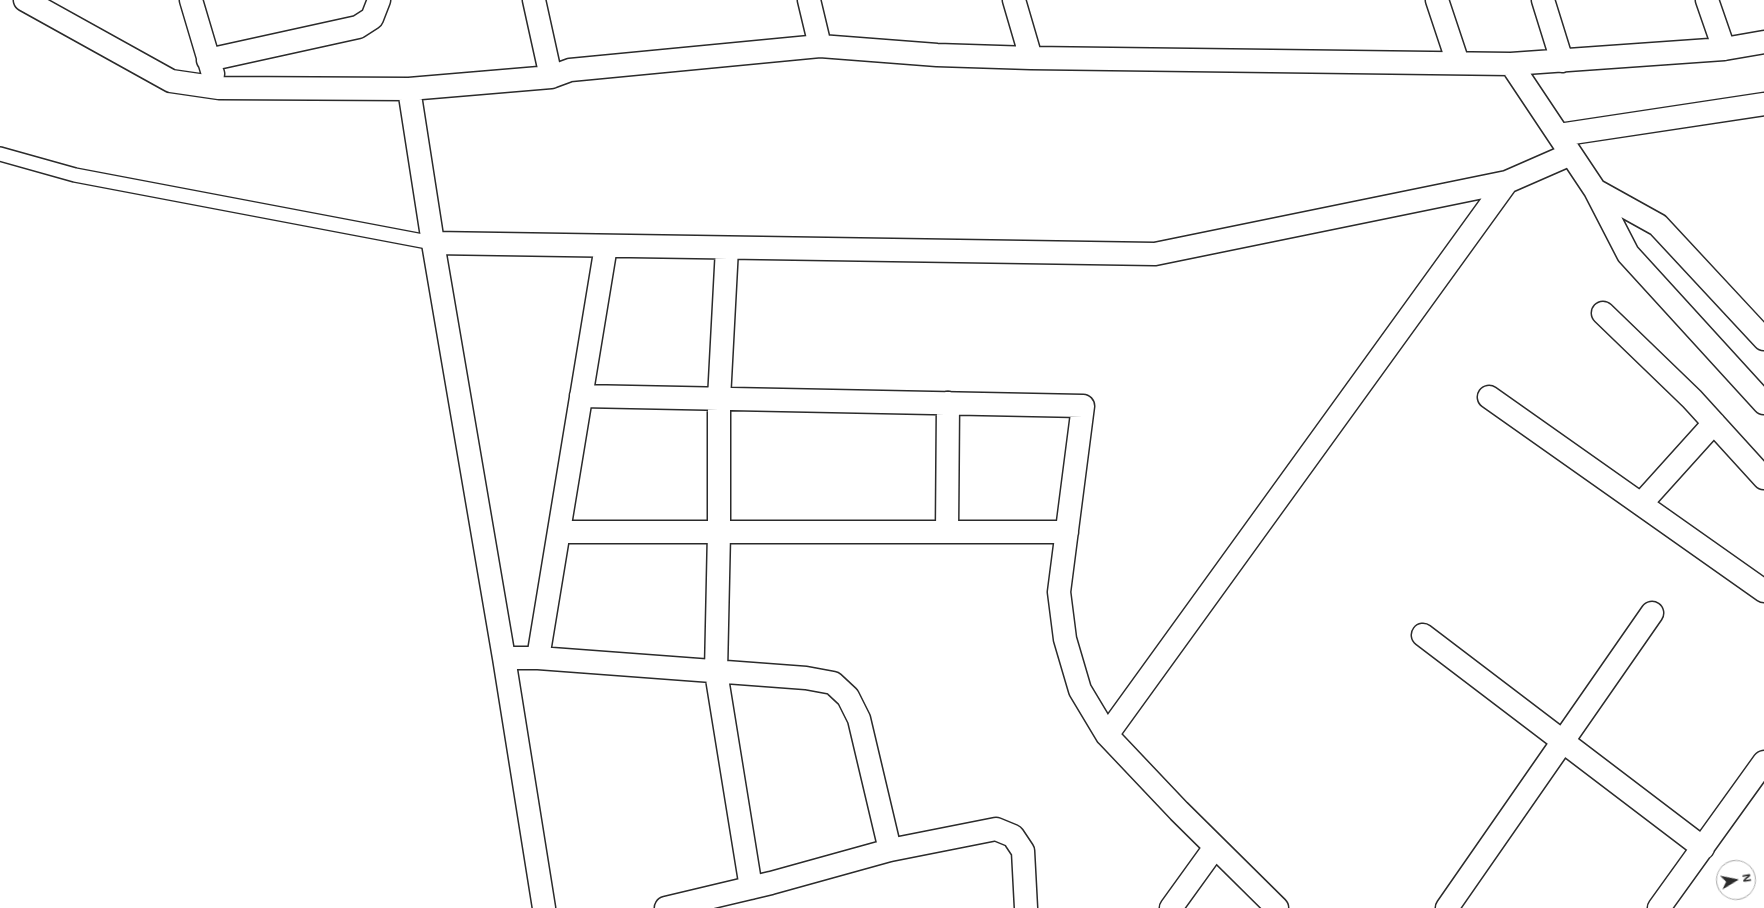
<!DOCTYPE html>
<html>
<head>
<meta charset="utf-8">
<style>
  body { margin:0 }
  #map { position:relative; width:1764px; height:908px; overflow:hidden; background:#fff; font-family:Mali,sans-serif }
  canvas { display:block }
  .north { position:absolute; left:1716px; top:860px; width:40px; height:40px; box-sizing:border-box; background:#fff; border:1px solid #aaa; border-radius:50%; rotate:80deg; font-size:11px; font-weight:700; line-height:16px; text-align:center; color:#2b2b2b }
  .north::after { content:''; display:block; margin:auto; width:14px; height:18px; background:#2b2b2b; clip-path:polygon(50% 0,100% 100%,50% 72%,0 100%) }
</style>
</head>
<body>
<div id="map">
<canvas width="1764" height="908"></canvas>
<div class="north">N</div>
</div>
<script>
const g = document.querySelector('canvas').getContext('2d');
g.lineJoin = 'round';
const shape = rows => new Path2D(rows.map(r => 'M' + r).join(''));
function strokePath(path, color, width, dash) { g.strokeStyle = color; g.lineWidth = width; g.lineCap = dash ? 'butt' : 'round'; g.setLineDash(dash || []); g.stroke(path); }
const lane = shape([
  [0,154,75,175,433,243]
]);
const street = shape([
  [25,0,171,81,219,88,409,89,551,77,570,70,820,46,937,55,1031,58,1511,64,1724,49,1764,42],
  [191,0,213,74],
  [534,0,551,77],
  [809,0,820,46],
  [1014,0,1031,58],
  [1437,0,1458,63],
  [1543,0,1562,61],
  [1707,0,1724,49],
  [208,60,358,27,372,18,379,0],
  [1511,64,1595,190,1628,254,1764,403],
  [409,89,433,243,504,658,544,908],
  [1559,135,1764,104],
  [1595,190,1658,225,1764,339],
  [433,243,1155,254,1507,182,1571,154],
  [727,248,719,399,719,532,716,672,751,888],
  [1603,313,1692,399,1764,478],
  [581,396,1083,406,1059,592,1065,639,1080,690,1107,735,1179,811,1277,908],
  [1489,397,1764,591],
  [1641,504,1714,423],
  [559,532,1067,532],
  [947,532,948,403],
  [1423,635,1703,848],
  [504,658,538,658,806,678,833,683,848,697,859,719,890,850],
  [538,658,606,246],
  [1107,735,1507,182],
  [666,908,771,883,890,850,996,829,1013,836,1023,851,1026,908],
  [1171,908,1215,847],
  [1447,908,1652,613],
  [1659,908,1764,762]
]);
strokePath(lane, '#2b2b2b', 16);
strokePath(street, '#2b2b2b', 25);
strokePath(lane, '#fff', 13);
strokePath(street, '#fff', 22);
</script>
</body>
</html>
